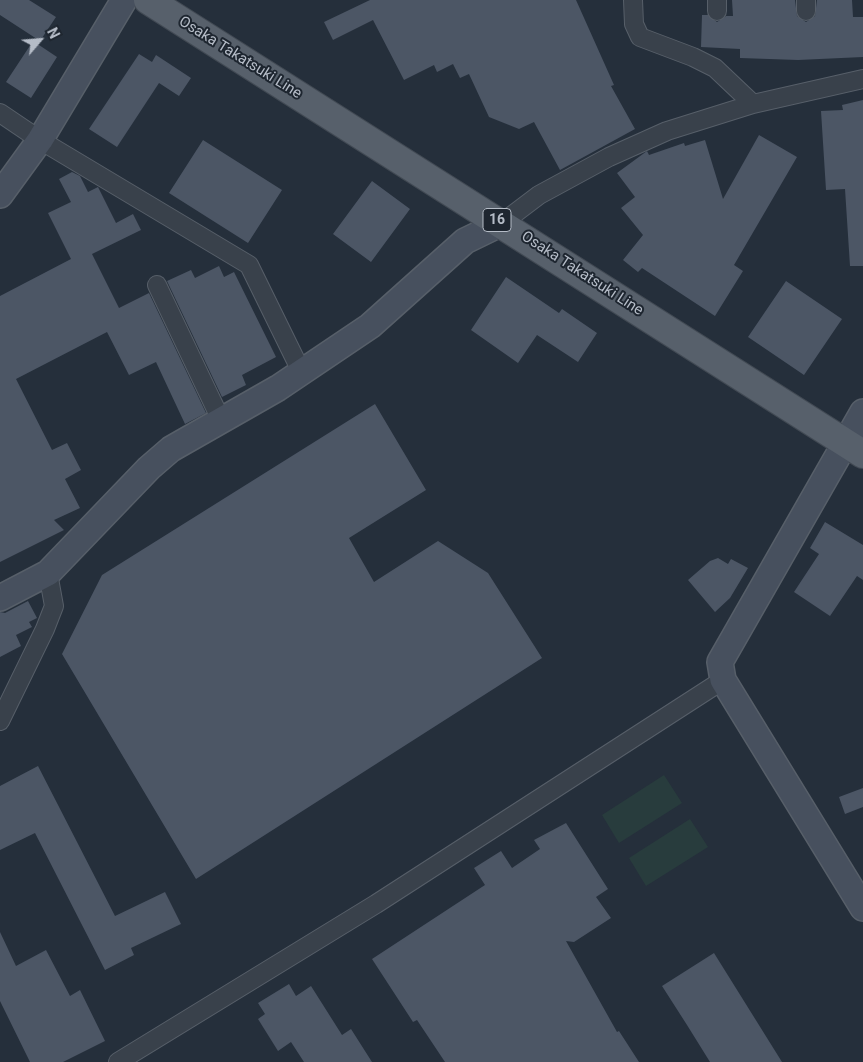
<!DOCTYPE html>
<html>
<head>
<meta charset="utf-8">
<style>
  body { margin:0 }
  #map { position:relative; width:863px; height:1062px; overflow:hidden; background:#252f3b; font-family:Roboto,sans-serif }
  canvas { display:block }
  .north { position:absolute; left:15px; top:15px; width:50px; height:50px; -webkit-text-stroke:4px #1e2630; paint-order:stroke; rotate:63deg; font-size:14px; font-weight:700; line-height:20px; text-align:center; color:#b5bcc7 }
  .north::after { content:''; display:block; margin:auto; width:18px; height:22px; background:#b5bcc7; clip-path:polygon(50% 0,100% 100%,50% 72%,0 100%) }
</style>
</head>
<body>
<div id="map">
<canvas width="863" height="1062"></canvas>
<div class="north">N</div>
</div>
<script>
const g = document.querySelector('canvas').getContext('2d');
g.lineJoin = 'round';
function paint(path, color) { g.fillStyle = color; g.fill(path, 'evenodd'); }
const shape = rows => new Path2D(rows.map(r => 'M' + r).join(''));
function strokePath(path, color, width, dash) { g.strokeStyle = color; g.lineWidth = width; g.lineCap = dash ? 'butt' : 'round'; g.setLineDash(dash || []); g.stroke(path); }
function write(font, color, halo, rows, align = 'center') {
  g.font = font + ' Roboto,sans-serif'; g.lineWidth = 4; g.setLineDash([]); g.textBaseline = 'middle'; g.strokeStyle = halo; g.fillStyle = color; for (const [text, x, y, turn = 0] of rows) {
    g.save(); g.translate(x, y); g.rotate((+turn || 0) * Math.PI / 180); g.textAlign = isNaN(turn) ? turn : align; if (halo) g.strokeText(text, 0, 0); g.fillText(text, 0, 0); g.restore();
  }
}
const green = shape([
  [664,775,682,803,619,843,602,815],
  [690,819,708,847,646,886,629,858]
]);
const building = shape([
  [0,0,29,0,56,17,40,41,0,15],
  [370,0,576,0,614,85,611,86,635,129,560,170,534,122,519,129,489,117,469,74,460,78,453,64,437,72,434,65,404,80,373,20,333,40,324,22],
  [732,0,795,0,797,16,806,22,815,16,817,0,852,0,853,17,863,17,863,57,798,60,740,58,740,49,701,47,702,15,708,15,717,22,726,16,733,16],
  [33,41,57,57,31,98,6,82],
  [139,54,152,62,156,55,191,78,179,96,159,83,117,147,89,129],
  [863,100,863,266,850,266,845,189,826,190,821,111,843,110,842,105],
  [759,135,797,157,734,265,743,271,715,316,642,268,638,272,623,260,643,235,621,208,635,197,617,173,647,151,649,155,684,143,685,146,705,140,723,199],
  [203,140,282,190,248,243,169,193],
  [72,172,80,176,88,192,98,187,116,223,133,214,141,230,92,254,119,308,149,293,206,413,185,424,156,362,129,375,107,332,16,379,52,450,67,443,81,470,65,479,80,508,54,520,64,530,0,562,0,296,71,259,48,213,71,202,59,179],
  [372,181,410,209,371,262,333,234],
  [219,266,224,277,234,272,276,357,242,375,246,385,222,397,167,281,191,270,195,278],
  [506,277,559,313,562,309,597,333,578,362,537,335,518,363,471,330],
  [786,281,842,319,804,375,748,337],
  [375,404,426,490,349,538,374,582,438,541,488,573,542,658,196,879,62,654,102,575],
  [825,522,863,545,863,580,857,576,830,616,794,592,819,554,810,548],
  [718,558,728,564,731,559,748,568,730,598,715,612,688,580,710,561],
  [28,601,37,618,29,622,32,627,16,635,21,646,0,657,0,612,5,613],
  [38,766,115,916,165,892,181,924,131,948,134,955,105,970,35,833,0,850,0,786],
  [863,788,863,807,845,814,839,797],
  [566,823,608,889,596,897,611,918,574,942,566,941,617,1032,619,1031,639,1062,445,1062,417,1020,413,1022,372,959,485,885,474,868,501,851,512,868,540,849,534,840],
  [0,932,16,966,46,950,70,996,80,990,105,1041,63,1062,30,1062,0,1001],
  [714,953,782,1062,710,1062,687,1025,662,986],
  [289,984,296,996,311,986,342,1035,351,1029,372,1062,304,1062,291,1042,278,1051,258,1019,265,1014,258,1003]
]);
const street = shape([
  [633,0,634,24,640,37,693,57,715,68,753,104],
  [717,0,717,11],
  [806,0,806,11],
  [0,113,40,140,249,265,301,371],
  [502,223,539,195,609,157,667,131,753,104,863,79],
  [157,285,221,420],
  [0,721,45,629,54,606,48,573],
  [118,1062,376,904,723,680]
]);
const secondary = shape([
  [0,195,40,140,124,0],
  [863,412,720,662,723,680,863,908],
  [0,598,48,573,149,468,171,449,278,388,370,326,465,241,502,223]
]);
const primary = shape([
  [148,0,863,454]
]);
const shields = [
  [497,220,28]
];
const shieldNames = [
  ["16",497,220]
];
const streetNames = [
  ["Osaka Takatsuki Line",240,58,32],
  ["Osaka Takatsuki Line",582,274,33]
];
paint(green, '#283c3d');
paint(building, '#4c5665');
strokePath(street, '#575f69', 20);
strokePath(secondary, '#575f69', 28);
strokePath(primary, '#424a54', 30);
strokePath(street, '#39414b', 18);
strokePath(secondary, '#47505e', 25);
strokePath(primary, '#57606b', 28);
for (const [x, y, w] of shields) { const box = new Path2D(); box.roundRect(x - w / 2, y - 11.5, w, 23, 4); g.fillStyle = '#1e2630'; g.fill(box); strokePath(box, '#b5bcc7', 1); }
write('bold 14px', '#b5bcc7', null, shieldNames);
write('15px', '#b5bcc7', '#1e2630', streetNames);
</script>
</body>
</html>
